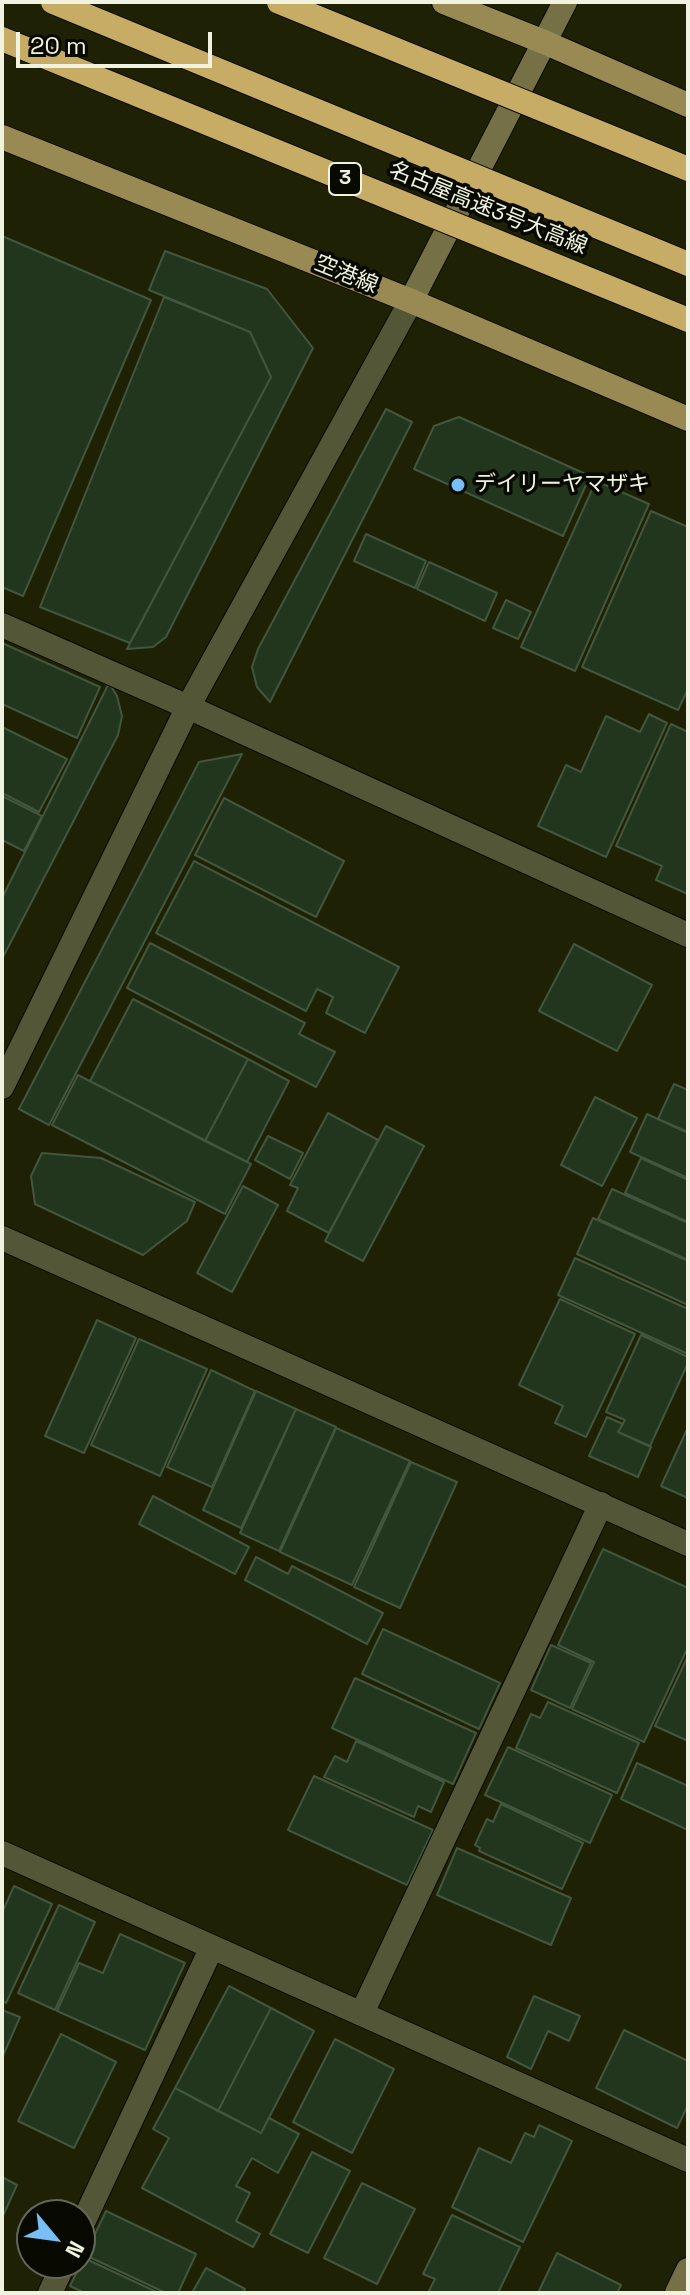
<!DOCTYPE html>
<html>
<head>
<meta charset="utf-8">
<style>
  body { margin:0 }
  #map { position:relative; width:690px; height:2295px; overflow:hidden; background:#1e2103; font-family:"Space Grotesk",sans-serif }
  canvas { display:block }
  .frame { position:absolute; inset:0; border:4px solid #eff3e0; pointer-events:none }
  .north { position:absolute; left:16px; top:2199px; width:80px; height:80px; box-sizing:border-box; background:#080a01; border:2px solid #64675a; border-radius:50%; rotate:119deg; font-size:22px; font-weight:700; line-height:32px; text-align:center; color:#eff3e0 }
  .north::after { content:''; display:block; margin:auto; width:28px; height:36px; background:#78bff8; clip-path:polygon(50% 0,100% 100%,50% 72%,0 100%) }
  .scale { position:absolute; left:16px; top:32px; width:196px; height:36px; box-sizing:border-box; border:4px solid #eff3e0; border-top:0; padding-left:10px; font-size:24px; line-height:28px; white-space:nowrap; color:#eff3e0; -webkit-text-stroke:6px #080a01; paint-order:stroke }
</style>
</head>
<body>
<div id="map">
<canvas width="690" height="2295"></canvas>
<div class="frame"></div>
<div class="north">N</div>
<div class="scale">20 m</div>
</div>
<script>
const g = document.querySelector('canvas').getContext('2d');
g.lineJoin = 'round';
function paint(path, color) { g.fillStyle = color; g.fill(path, 'evenodd'); }
const shape = rows => new Path2D(rows.map(r => 'M' + r).join(''));
function strokePath(path, color, width, dash) { g.strokeStyle = color; g.lineWidth = width; g.lineCap = dash ? 'butt' : 'round'; g.setLineDash(dash || []); g.stroke(path); }
function write(font, color, halo, rows, align = 'center') {
  g.font = font + ' "Space Grotesk","Noto Sans JP",sans-serif'; g.lineWidth = 7; g.setLineDash([]); g.textBaseline = 'middle'; g.strokeStyle = halo; g.fillStyle = color; for (const [text, x, y, turn = 0] of rows) {
    g.save(); g.translate(x, y); g.rotate((+turn || 0) * Math.PI / 180); g.textAlign = isNaN(turn) ? turn : align; if (halo) g.strokeText(text, 0, 0); g.fillText(text, 0, 0); g.restore();
  }
}
const building = shape([
  [2,236,151,300,23,596,2,587,2,236],
  [165,251,267,289,313,348,166,637,153,647,127,649,271,377,250,332,149,290,165,251],
  [164,297,250,332,271,377,130,643,40,607,164,297],
  [386,409,412,422,270,702,257,687,252,667,258,649,386,409],
  [459,417,590,476,563,536,414,469,434,426,459,417],
  [596,481,649,504,575,671,521,647,596,481],
  [651,511,688,527,688,689,678,710,582,667,651,511],
  [366,534,426,561,415,588,354,561,366,534],
  [429,562,497,593,485,621,417,589,429,562],
  [506,600,531,612,518,639,493,628,506,600],
  [2,643,100,687,77,738,2,704,2,643],
  [109,683,117,696,122,716,118,735,2,959,2,898,109,683],
  [649,714,667,723,606,857,538,826,566,765,581,772,606,716,640,732,649,714],
  [671,724,688,732,688,894,656,880,662,866,616,846,671,724],
  [2,727,67,759,39,812,2,793,2,727],
  [242,754,49,1125,19,1109,199,762,242,754],
  [2,796,42,816,24,851,2,840,2,796],
  [224,798,344,861,316,917,195,855,224,798],
  [194,861,399,967,365,1033,326,1013,333,997,317,989,306,1011,156,933,194,861],
  [150,943,305,1023,299,1034,335,1052,316,1087,127,988,150,943],
  [574,944,652,985,617,1051,539,1011,574,944],
  [133,999,248,1059,205,1141,90,1081,133,999],
  [248,1059,289,1081,247,1162,205,1141,248,1059],
  [78,1075,251,1164,225,1214,52,1125,78,1075],
  [674,1084,688,1090,688,1132,658,1119,674,1084],
  [595,1097,637,1118,602,1186,561,1165,595,1097],
  [328,1113,378,1140,329,1233,287,1211,298,1188,290,1185,328,1113],
  [647,1114,688,1133,688,1178,630,1152,647,1114],
  [386,1126,424,1146,363,1261,325,1241,386,1126],
  [268,1136,303,1153,290,1179,255,1160,268,1136],
  [42,1153,101,1158,195,1202,187,1221,143,1255,35,1204,31,1176,42,1153],
  [641,1158,688,1180,688,1222,625,1193,641,1158],
  [243,1186,278,1205,232,1292,197,1273,243,1186],
  [612,1189,688,1223,688,1260,598,1219,612,1189],
  [593,1218,688,1261,688,1305,577,1254,593,1218],
  [575,1258,688,1309,688,1354,558,1295,575,1258],
  [560,1299,635,1334,586,1437,555,1423,563,1406,519,1385,560,1299],
  [97,1320,136,1338,84,1453,45,1436,97,1320],
  [641,1335,688,1357,688,1363,650,1446,618,1432,625,1420,606,1412,641,1335],
  [139,1339,207,1369,160,1476,91,1445,139,1339],
  [211,1370,255,1391,212,1487,167,1467,211,1370],
  [256,1391,296,1409,241,1528,203,1510,256,1391],
  [296,1409,336,1427,279,1551,240,1533,296,1409],
  [607,1417,623,1424,618,1432,651,1447,638,1477,589,1456,607,1417],
  [688,1427,688,1498,661,1486,688,1427],
  [336,1428,410,1461,352,1585,280,1552,336,1428],
  [411,1462,457,1482,400,1608,354,1587,411,1462],
  [153,1496,249,1547,235,1574,139,1524,153,1496],
  [603,1549,688,1588,688,1647,644,1742,572,1709,594,1662,558,1645,603,1549],
  [256,1557,288,1574,292,1566,383,1613,367,1644,245,1580,256,1557],
  [383,1629,500,1683,479,1729,362,1674,383,1629],
  [551,1645,591,1663,570,1708,531,1690,551,1645],
  [688,1656,688,1741,655,1726,688,1656],
  [355,1678,476,1733,453,1784,332,1728,355,1678],
  [548,1702,639,1743,617,1793,516,1748,531,1714,540,1718,548,1702],
  [356,1741,444,1782,431,1812,418,1806,414,1817,324,1777,335,1756,347,1762,356,1741],
  [508,1747,612,1795,590,1843,485,1795,508,1747],
  [637,1763,688,1786,688,1830,621,1799,637,1763],
  [314,1776,433,1830,407,1885,288,1830,314,1776],
  [501,1804,583,1843,562,1889,479,1851,480,1848,475,1845,487,1819,493,1822,501,1804],
  [457,1848,571,1898,551,1945,437,1895,457,1848],
  [14,1886,52,1904,6,2003,2,2001,2,1913,14,1886],
  [59,1905,95,1922,55,2010,18,1993,59,1905],
  [120,1934,185,1963,145,2050,57,2011,79,1963,103,1973,120,1934],
  [229,1986,271,2008,218,2111,175,2088,229,1986],
  [534,1996,580,2016,569,2041,548,2031,531,2069,507,2057,534,1996],
  [271,2008,314,2031,261,2133,218,2111,271,2008],
  [2,2010,20,2017,2,2058,2,2010],
  [624,2030,688,2061,688,2105,677,2128,596,2088,624,2030],
  [61,2034,116,2062,74,2148,18,2121,61,2034],
  [335,2039,394,2069,352,2153,293,2122,335,2039],
  [175,2088,261,2133,269,2118,299,2134,278,2173,252,2158,236,2186,250,2193,236,2221,260,2234,253,2247,142,2188,169,2138,153,2129,175,2088],
  [539,2125,572,2141,523,2242,452,2207,479,2148,511,2163,525,2133,534,2137,539,2125],
  [312,2152,350,2171,308,2253,270,2234,312,2152],
  [2,2177,17,2185,2,2218,2,2177],
  [362,2183,415,2209,377,2284,324,2258,362,2183],
  [106,2211,196,2254,178,2293,166,2293,85,2255,106,2211],
  [452,2215,520,2247,498,2293,428,2293,435,2279,423,2274,452,2215],
  [557,2253,621,2285,617,2293,538,2293,557,2253],
  [84,2258,159,2293,85,2293,70,2286,84,2258],
  [206,2268,245,2289,243,2293,192,2293,206,2268]
]);
const lane = shape([
  [2,625,188,707,688,935],
  [2,1853,688,2160],
  [362,2013,601,1504],
  [80,2229,212,1947],
  [50,2293,64,2263]
]);
const street = shape([
  [2,1087,188,707,411,301],
  [2,1238,688,1544]
]);
const secondary = shape([
  [411,301,565,2],
  [677,2293,688,2270]
]);
const primary = shape([
  [444,2,544,42,688,105],
  [2,137,411,301,688,419]
]);
const highwayBridge = shape([
  [53,2,688,264],
  [279,2,688,169],
  [2,39,688,320]
]);
const markers = [
  [458,485,8,"#78bff8"]
];
const shields = [
  [345,179,32]
];
const shieldNames = [
  ["3",345,179]
];
const streetNames = [
  ["名古屋高速3号大高線",488,209,22],
  ["空港線",346,275,22]
];
const poiNames = [
  ["デイリーヤマザキ",474,485]
];
paint(building, '#22361e');
strokePath(building, '#41563d', 2);
strokePath(lane, '#090a00', 26);
strokePath(street, '#090a00', 26);
strokePath(secondary, '#090a00', 26);
strokePath(primary, '#090a00', 26);
strokePath(lane, '#535738', 24);
strokePath(street, '#535738', 24);
strokePath(secondary, '#767046', 24);
strokePath(primary, '#998a53', 24);
strokePath(highwayBridge, '#090a00', 26, []);
strokePath(highwayBridge, '#c7ac65', 24);
for (const [x, y, r, color] of markers) { const dot = new Path2D(); dot.arc(x, y, r, 0, 2 * Math.PI); g.fillStyle = color; g.fill(dot); strokePath(dot, '#080a01', 3); }
for (const [x, y, w] of shields) { const box = new Path2D(); box.roundRect(x - w / 2, y - 16, w, 32, 6); g.fillStyle = '#080a01'; g.fill(box); strokePath(box, '#eff3e0', 2); }
write('bold 20px', '#eff3e0', null, shieldNames);
write('22px', '#eff3e0', '#080a01', streetNames);
write('22px', '#eff3e0', '#080a01', poiNames, 'left');
</script>
</body>
</html>
